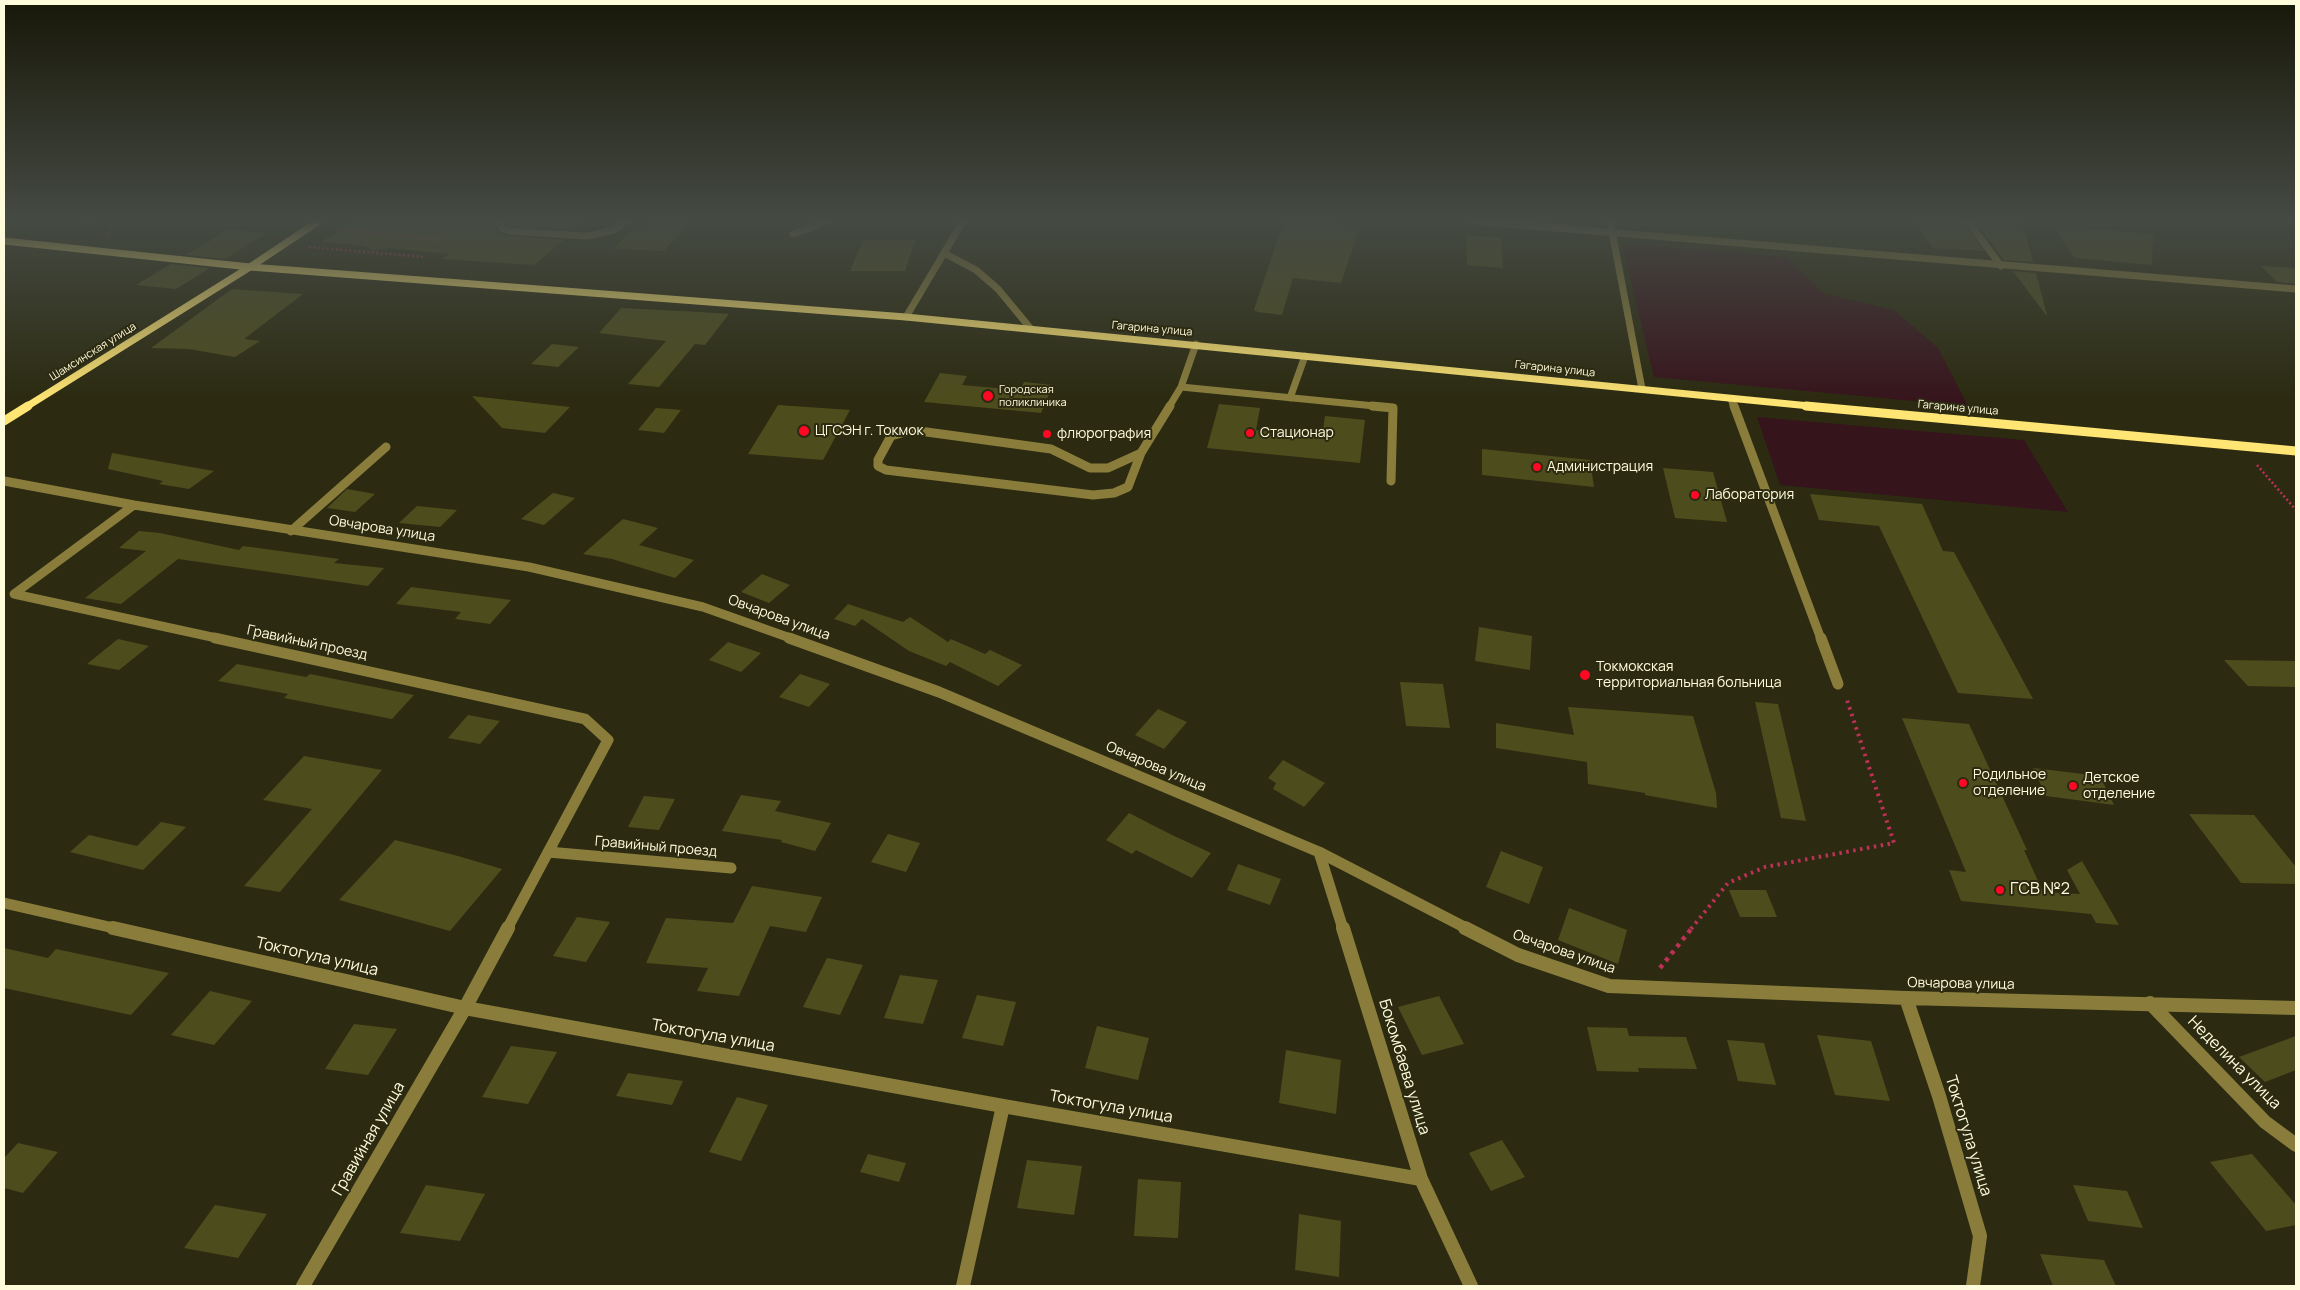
<!DOCTYPE html>
<html>
<head>
<meta charset="utf-8">
<style>
  body { margin:0 }
  #map { position:relative; width:2300px; height:1290px; overflow:hidden; background:#2c2b11; font-family:Manrope,sans-serif }
  canvas { display:block }
  .frame { position:absolute; inset:0; border:5px solid #fffcdc; pointer-events:none }
</style>
</head>
<body>
<div id="map">
<canvas width="2300" height="1290"></canvas>
<div class="frame"></div>
</div>
<script>
const g = document.querySelector('canvas').getContext('2d');
g.lineJoin = 'round';
function paint(path, color) { g.fillStyle = color; g.fill(path, 'evenodd'); }
const shape = rows => new Path2D(rows.map(r => 'M' + r).join(''));
function strokePath(path, color, width, dash) { g.strokeStyle = color; g.lineWidth = width; g.lineCap = dash ? 'butt' : 'round'; g.setLineDash(dash || []); g.stroke(path); }
function write(font, color, halo, rows, align = 'center') {
  g.font = font + ' Manrope,sans-serif'; g.lineWidth = 4; g.setLineDash([]); g.textBaseline = 'middle'; g.strokeStyle = halo; g.fillStyle = color; for (const [text, x, y, turn = 0] of rows) {
    g.save(); g.translate(x, y); g.rotate((+turn || 0) * Math.PI / 180); g.textAlign = isNaN(turn) ? turn : align; if (halo) g.strokeText(text, 0, 0); g.fillText(text, 0, 0); g.restore();
  }
}
const green = shape([
  [1622,244,1786,257,1824,294,1894,310,1938,348,1968,406,1654,377],
  [1757,417,2024,440,2068,512,1780,485]
]);
const building = shape([
  [354,221,495,221,497,231,507,236,564,240,534,265,442,259,449,254,388,248,372,250,365,246,321,242],
  [508,221,587,221,576,230,510,226,507,224],
  [651,221,690,221,664,251,614,249,634,227,645,227],
  [1284,221,1313,221,1360,226,1341,283,1293,278,1282,315,1258,312,1254,310],
  [1913,221,1963,221,1984,251,1933,248],
  [1974,221,2022,221,2033,262,2004,260],
  [2052,225,2153,234,2152,265,2075,258],
  [229,229,267,233,225,259,186,255],
  [1466,235,1501,238,1503,268,1467,265],
  [863,240,915,240,905,271,850,271],
  [171,264,210,268,176,289,136,285],
  [2261,266,2296,268,2296,284,2277,282],
  [2013,271,2036,273,2047,315,2046,315],
  [232,289,303,294,244,339,260,341,235,357,189,349,151,348],
  [621,308,700,312,729,314,705,345,695,344,659,387,628,384,666,341,599,333],
  [552,344,579,347,558,367,531,364],
  [940,373,967,376,962,385,1020,390,1024,382,1053,385,1041,413,924,402],
  [472,396,570,407,545,433,502,428],
  [1219,404,1260,408,1256,430,1322,437,1325,416,1365,420,1360,463,1207,448],
  [778,405,850,410,823,460,748,454],
  [656,408,681,410,664,433,638,430],
  [1482,449,1590,460,1594,487,1482,475],
  [112,453,214,471,189,489,159,484,163,481,108,469],
  [1663,468,1713,472,1727,522,1675,518],
  [347,489,375,494,355,512,327,508],
  [553,493,575,498,544,525,521,519],
  [1810,494,1922,504,1943,551,1954,552,2033,699,1958,693,1879,526,1819,520],
  [417,506,457,510,440,527,399,523],
  [623,519,658,528,639,545,694,560,675,578,612,559,583,554],
  [139,531,160,533,239,550,243,546,339,559,334,563,384,568,368,586,178,559,121,604,85,598,146,551,119,548],
  [762,574,790,585,769,603,741,592],
  [411,587,481,596,511,600,490,624,455,619,461,612,396,604],
  [848,604,903,622,910,617,948,642,951,639,985,654,990,650,1022,665,998,686,950,662,946,666,909,651,862,619,855,626,834,619],
  [1479,627,1532,636,1530,670,1475,661],
  [118,639,149,646,119,670,87,664],
  [728,642,761,653,741,672,709,660],
  [2224,660,2296,661,2296,687,2248,686],
  [237,664,306,677,310,674,414,695,392,719,284,698,288,694,218,681],
  [800,674,830,684,809,707,779,697],
  [1400,682,1443,684,1450,728,1406,726],
  [1755,702,1778,704,1806,821,1781,818],
  [1568,707,1693,716,1716,793,1717,808,1645,795,1645,793,1588,784,1587,762,1496,748,1496,723,1574,735],
  [1158,709,1187,722,1164,749,1135,735],
  [468,715,500,721,480,744,448,738],
  [1902,718,1969,724,2027,850,2024,850,2043,892,2080,894,2067,870,2082,861,2119,925,2096,923,2091,914,1961,901,1949,870,1966,872],
  [304,756,382,770,280,892,244,886,312,809,263,800],
  [1283,760,1325,783,1304,807,1273,789,1276,783,1268,778],
  [2033,768,2100,776,2114,805,2046,796],
  [741,795,781,801,775,811,831,823,815,851,781,842,782,840,722,831],
  [644,796,675,799,659,830,628,827],
  [1129,813,1170,834,1211,853,1192,878,1136,850,1132,854,1106,840],
  [2189,814,2254,815,2296,867,2296,884,2241,883],
  [161,822,186,827,143,870,70,852,89,835,137,846],
  [888,834,920,843,906,872,871,862],
  [395,840,458,856,502,869,450,931,339,900],
  [1501,851,1543,867,1529,904,1486,887],
  [1238,864,1281,879,1270,905,1227,890],
  [752,886,822,897,806,932,770,926,739,996,697,991,708,968,646,963,666,918,733,923],
  [1729,890,1766,890,1777,917,1740,917],
  [1569,908,1627,930,1618,964,1558,940],
  [577,917,610,922,586,962,553,956],
  [4,948,48,958,56,949,169,973,131,1015,4,988],
  [827,958,863,965,840,1015,803,1007],
  [900,975,938,980,923,1024,884,1018],
  [210,991,252,1001,214,1045,171,1035],
  [977,995,1016,1002,1003,1046,962,1038],
  [1439,996,1464,1044,1422,1055,1398,1007],
  [354,1024,397,1029,368,1075,325,1069],
  [1097,1026,1149,1038,1138,1080,1085,1068],
  [1587,1027,1627,1028,1629,1036,1686,1037,1697,1069,1638,1068,1639,1072,1597,1071],
  [1817,1035,1871,1041,1890,1101,1835,1095],
  [2296,1036,2296,1070,2265,1082,2239,1057],
  [1727,1040,1764,1043,1776,1085,1738,1081],
  [511,1046,557,1052,528,1104,482,1097],
  [1286,1050,1341,1060,1336,1114,1279,1103],
  [628,1073,683,1081,672,1105,616,1096],
  [737,1097,768,1105,741,1161,709,1152],
  [1502,1140,1525,1177,1491,1191,1469,1153],
  [18,1143,58,1152,23,1193,4,1188,4,1158],
  [868,1154,906,1163,899,1182,860,1172],
  [2252,1154,2296,1205,2296,1225,2266,1231,2210,1162],
  [1027,1160,1082,1166,1074,1215,1017,1208],
  [1138,1179,1181,1182,1178,1238,1134,1236],
  [426,1185,485,1194,460,1241,400,1233],
  [2073,1185,2127,1191,2143,1228,2088,1221],
  [215,1205,267,1214,238,1258,184,1248],
  [1299,1214,1341,1221,1339,1277,1295,1270],
  [2040,1254,2104,1260,2116,1286,2053,1286]
]);
const pathFar2 = shape([
  [62,221,111,225,109,237],
  [332,229,440,240],
  [309,247,424,257],
  [2257,465,2296,510]
]);
const pathFar1 = shape([
  [1691,929,1728,883,1765,867,1894,843,1847,700]
]);
const path = shape([
  [1660,968,1692,928]
]);
const laneFar2 = shape([
  [503,221,500,223,502,228,509,231,587,236,614,230,626,221],
  [793,234,829,221],
  [944,253,976,270,998,289,1031,329],
  [1181,387,1385,407],
  [1290,398,1305,356],
  [1731,399,1734,407],
  [1169,407,1181,387,1196,344]
]);
const laneFar1 = shape([
  [1372,406,1393,408,1391,481],
  [1734,406,1821,639],
  [912,430,1051,449,1090,468,1108,468,1141,453,1128,487,1114,493,1093,495,886,470,878,466,878,460,891,436,912,430],
  [1141,453,1170,406]
]);
const lane = shape([
  [1821,638,1838,684]
]);
const streetFar3 = shape([
  [1472,221,2296,289],
  [1610,221,1642,389],
  [1968,221,2001,266],
  [906,317,963,221]
]);
const streetFar2 = shape([
  [4,481,134,505,529,567,703,607,793,639],
  [134,505,14,594,221,639],
  [291,531,386,447]
]);
const streetFar1 = shape([
  [215,638,585,719,608,740,507,929],
  [789,638,939,692,1319,852,1468,929],
  [548,852,731,868],
  [1319,852,1343,929],
  [4,903,118,929]
]);
const street = shape([
  [113,928,465,1008,1003,1106,1421,1179],
  [1343,928,1421,1179,1471,1286],
  [1465,928,1518,955,1609,986,1906,998,2296,1008],
  [1906,998,1939,1096,1980,1236,1973,1286],
  [2150,1003,2265,1122,2296,1145],
  [303,1286,465,1008,508,928],
  [963,1286,1003,1106]
]);
const secondaryFar1 = shape([
  [4,241,250,267,906,317,1820,407],
  [26,407,250,267,319,221]
]);
const secondary = shape([
  [1806,406,2296,451],
  [4,421,28,406]
]);
const markers = [
  [988,396,6,"#ff0823"],
  [804,431,6,"#ff0823"],
  [1250,433,5,"#ff0823"],
  [1047,434,5,"#ff0823"],
  [1537,467,5,"#ff0823"],
  [1695,495,5,"#ff0823"],
  [1585,675,6,"#ff0823"],
  [1963,783,5,"#ff0823"],
  [2073,786,5,"#ff0823"],
  [2000,890,5,"#ff0823"]
];
const farStreetnames = [
  ["Гагарина улица",1152,329,5],
  ["Шамсинская улица",93,352,-32],
  ["Гагарина улица",1555,369,6],
  ["Гагарина улица",1958,408,5]
];
const farPoinames = [
  ["Городская",999,390],
  ["поликлиника",999,403]
];
const poiNames = [
  ["ЦГСЭН г. Токмок",815,431],
  ["Cтационар",1260,433],
  ["флюрография",1057,434],
  ["Администрация",1547,467],
  ["Лаборатория",1705,495],
  ["Токмокская",1596,667],
  ["территориальная больница",1596,683],
  ["Родильное",1973,775],
  ["отделение",1973,791],
  ["Детское",2083,778],
  ["отделение",2083,794]
];
const streetNames = [
  ["Овчарова улица",382,529,9],
  ["Овчарова улица",779,618,20],
  ["Гравийный проезд",307,643,12],
  ["Овчарова улица",1156,767,23],
  ["Гравийный проезд",656,847,5],
  ["Овчарова улица",1564,952,19],
  ["Овчарова улица",1961,984,1]
];
const nearPoinames = [
  ["ГСВ №2",2010,890]
];
const nearStreetnames = [
  ["Токтогула улица",317,957,13],
  ["Токтогула улица",713,1036,10],
  ["Неделина улица",2234,1063,45],
  ["Бокомбаева улица",1404,1067,73],
  ["Токтогула улица",1111,1107,10],
  ["Токтогула улица",1968,1136,73],
  ["Гравийная улица",369,1139,-60]
];
paint(green, '#36141c');
paint(building, '#4d4c1d');
strokePath(pathFar2, '#be3157', 2.5, [2, 2.5]);
strokePath(pathFar1, '#be3157', 4, [2.5, 4.5]);
strokePath(path, '#be3157', 4.5, [4, 5]);
strokePath(laneFar2, '#8a7d3c', 7);
strokePath(laneFar1, '#8a7d3c', 9);
strokePath(lane, '#8a7d3c', 11);
strokePath(streetFar3, '#8a7d3c', 7);
strokePath(streetFar2, '#8a7d3c', 9);
strokePath(streetFar1, '#8a7d3c', 11);
strokePath(street, '#8a7d3c', 14);
strokePath(secondaryFar1, '#ffe573', 7);
strokePath(secondary, '#ffe573', 9);
const sky = g.createLinearGradient(0, 0, 0, 401);
sky.addColorStop(0, '#181809');
sky.addColorStop(0.55, '#454a43');
sky.addColorStop(1, '#454a4300');
g.fillStyle = sky;
g.fillRect(0, 0, 2300, 401);
for (const [x, y, r, color] of markers) { const dot = new Path2D(); dot.arc(x, y, r, 0, 2 * Math.PI); g.fillStyle = color; g.fill(dot); strokePath(dot, '#2c2b11', 2); }
write('11px', '#fffcdc', '#2c2b11', farStreetnames);
write('11px', '#fffcdc', '#2c2b11', farPoinames, 'left');
write('14px', '#fffcdc', '#2c2b11', poiNames, 'left');
write('14px', '#fffcdc', '#2c2b11', streetNames);
write('16px', '#fffcdc', '#2c2b11', nearPoinames, 'left');
write('16px', '#fffcdc', '#2c2b11', nearStreetnames);
</script>
</body>
</html>
